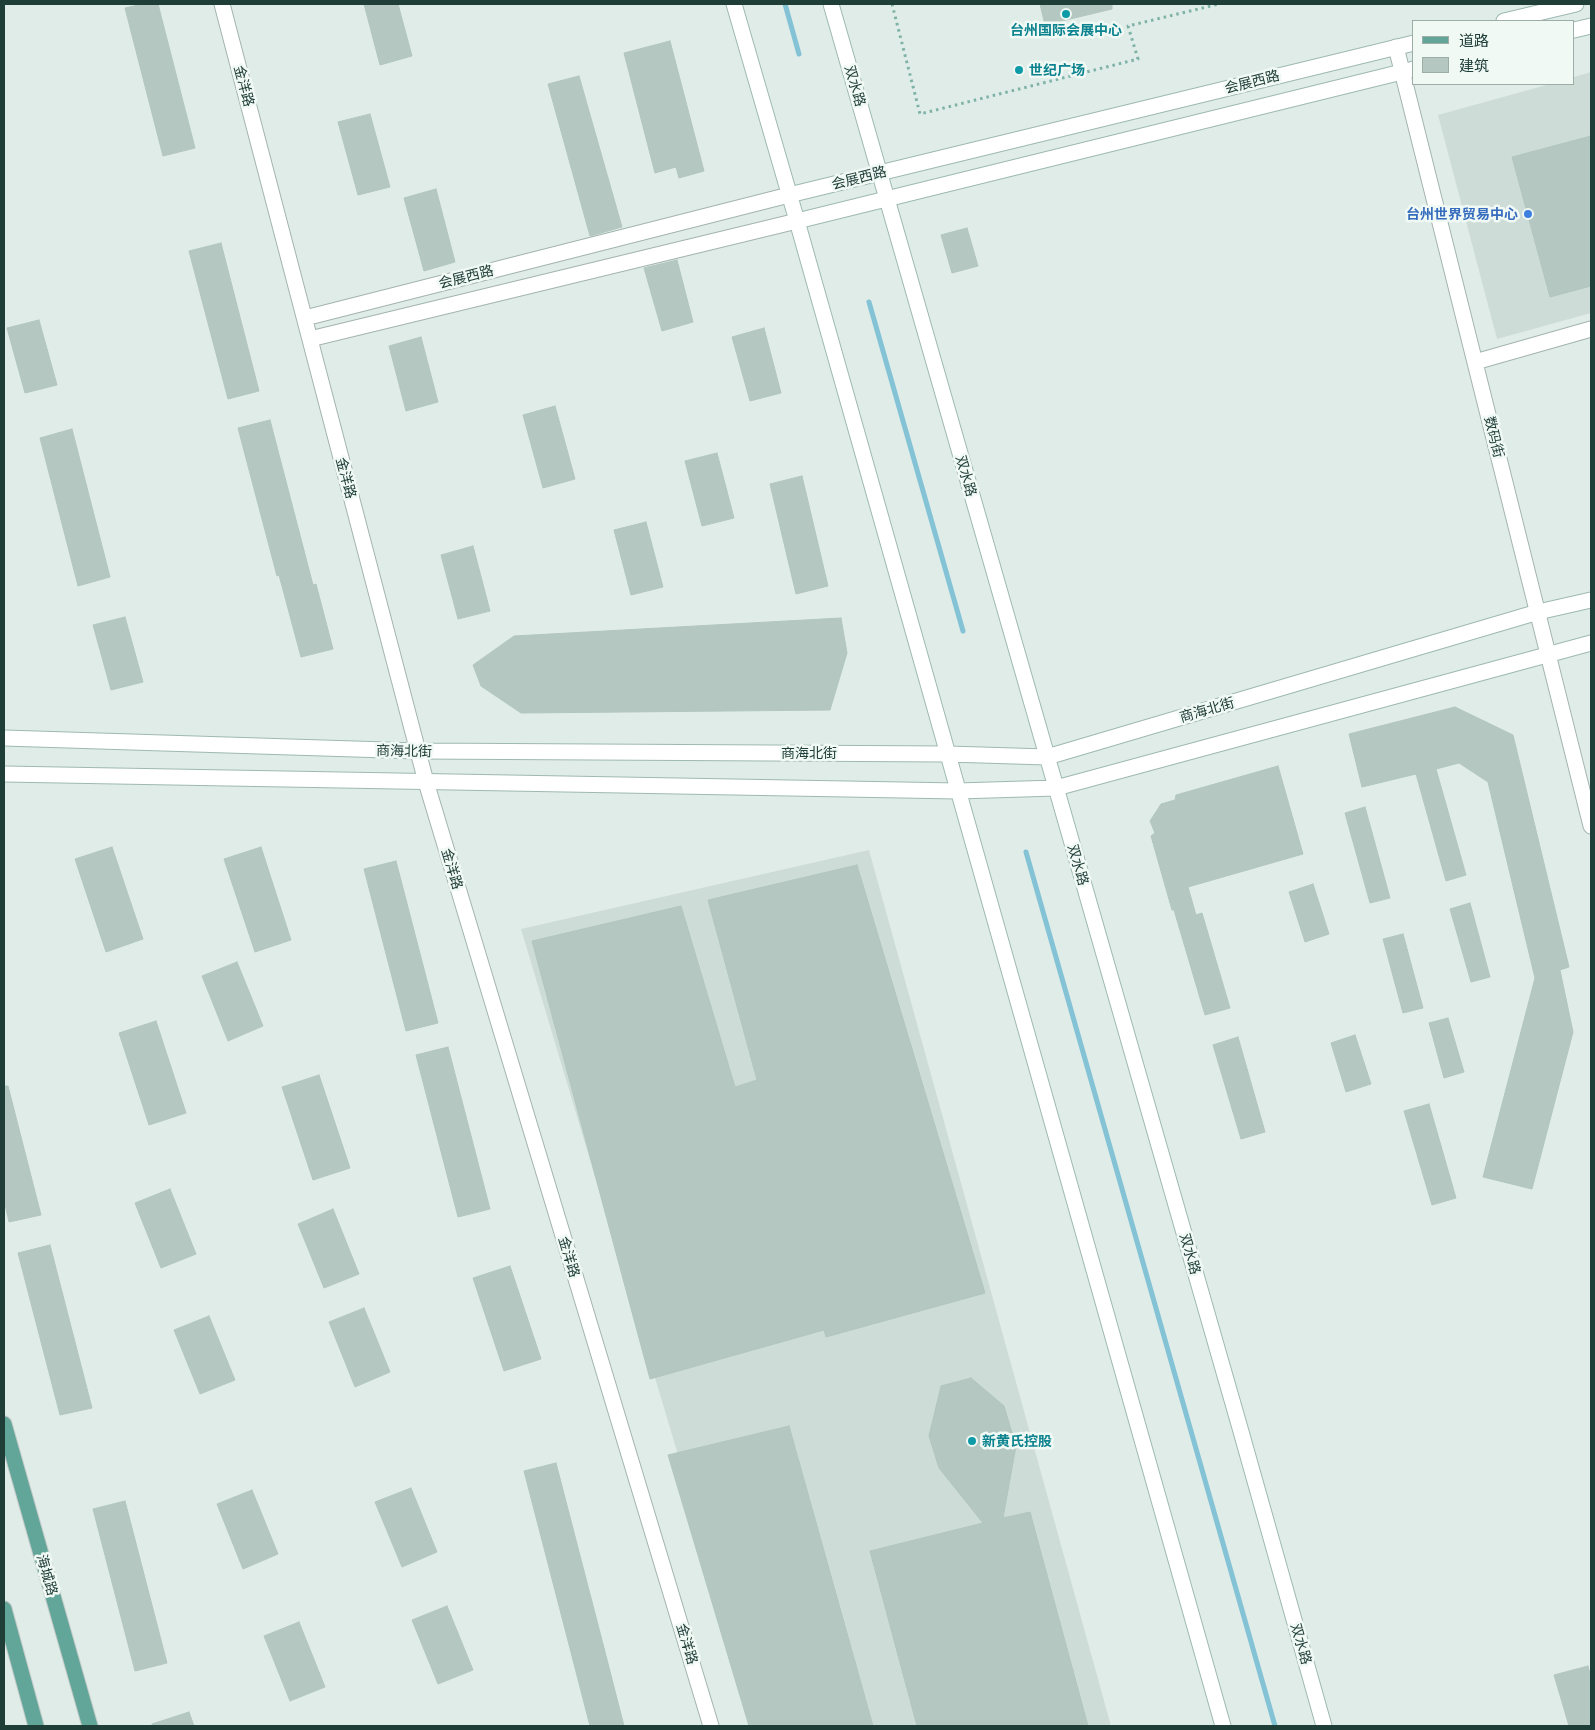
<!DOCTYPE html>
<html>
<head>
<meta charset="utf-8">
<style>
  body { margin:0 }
  #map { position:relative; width:1595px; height:1730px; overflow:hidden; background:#e0ece8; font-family:Ubuntu,"Noto Sans SC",sans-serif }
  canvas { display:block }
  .frame { position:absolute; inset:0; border:5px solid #203e38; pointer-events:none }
  .legend { position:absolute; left:1412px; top:20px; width:162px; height:65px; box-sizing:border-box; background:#f1f9f5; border:1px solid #9daea9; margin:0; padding:6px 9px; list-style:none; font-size:15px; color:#203e38 }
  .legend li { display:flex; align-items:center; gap:10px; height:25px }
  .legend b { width:25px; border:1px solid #9daea9 }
</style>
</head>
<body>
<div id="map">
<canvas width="1595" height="1730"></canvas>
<div class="frame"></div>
<ul class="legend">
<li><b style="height:6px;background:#62a599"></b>道路</li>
<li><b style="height:14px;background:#b5c7c1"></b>建筑</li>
</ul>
</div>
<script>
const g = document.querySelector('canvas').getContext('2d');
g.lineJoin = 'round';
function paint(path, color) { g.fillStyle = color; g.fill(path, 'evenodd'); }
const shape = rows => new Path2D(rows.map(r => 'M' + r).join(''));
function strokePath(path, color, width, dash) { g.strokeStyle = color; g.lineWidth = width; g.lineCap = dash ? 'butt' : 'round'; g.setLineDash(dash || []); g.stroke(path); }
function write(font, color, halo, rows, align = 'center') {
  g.font = font + ' Ubuntu,"Noto Sans SC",sans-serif'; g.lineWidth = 5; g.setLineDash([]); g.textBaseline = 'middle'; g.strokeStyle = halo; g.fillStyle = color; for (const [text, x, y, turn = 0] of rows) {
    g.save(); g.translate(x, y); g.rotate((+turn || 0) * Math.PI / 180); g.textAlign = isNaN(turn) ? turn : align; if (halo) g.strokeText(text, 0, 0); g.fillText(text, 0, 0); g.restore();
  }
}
const built = shape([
  [1591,72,1591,313,1497,339,1438,115,1550,84,1574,84,1574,77],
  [869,850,1111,1726,759,1726,521,929]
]);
const stream = shape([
  [785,4,799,54],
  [869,302,963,631],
  [1026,852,1275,1726]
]);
const building = shape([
  [143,4,158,4,195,148,163,156,125,8,143,4],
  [364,4,398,4,412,56,380,65,364,4],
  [1040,4,1112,4,1112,9,1045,25,1040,4],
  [670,41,704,171,679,178,676,167,655,173,624,53,670,41],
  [579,76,622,227,590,236,548,84,579,76],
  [370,114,390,187,358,195,338,122,370,114],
  [1591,136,1591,286,1550,297,1512,157,1591,136],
  [436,189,455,262,424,271,404,198,436,189],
  [967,228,978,266,952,273,941,235,967,228],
  [221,243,259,391,228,399,189,251,221,243],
  [677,260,693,322,662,331,644,268,677,260],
  [39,320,57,385,25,393,7,328,39,320],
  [764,328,781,393,750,401,732,337,764,328],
  [421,337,438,402,406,411,389,346,421,337],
  [555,406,575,479,543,488,523,415,555,406],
  [270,420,313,585,316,584,333,649,301,657,279,575,277,576,238,428,270,420],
  [72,429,110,577,78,586,40,438,72,429],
  [717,453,734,518,702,526,685,461,717,453],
  [802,476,828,586,796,594,770,484,802,476],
  [646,522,663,587,631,595,614,530,646,522],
  [473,546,490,611,458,619,441,555,473,546],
  [125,617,143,682,111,690,93,625,125,617],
  [841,618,847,653,830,710,521,713,481,686,473,665,514,636,841,618],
  [1455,707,1513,735,1569,967,1560,970,1573,1032,1532,1189,1483,1177,1535,978,1488,782,1459,763,1436,769,1466,875,1446,881,1416,774,1362,787,1349,734,1455,707],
  [1278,766,1303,854,1188,887,1196,915,1202,913,1230,1008,1205,1015,1174,910,1172,910,1151,836,1155,833,1150,821,1161,804,1175,800,1176,795,1278,766],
  [1365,807,1390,898,1370,903,1345,813,1365,807],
  [112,847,143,939,106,952,75,859,112,847],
  [261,847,291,940,255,952,224,859,261,847],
  [396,861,438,1023,406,1031,364,869,396,861],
  [857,865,985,1293,826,1337,824,1330,650,1379,532,941,681,906,735,1087,757,1080,708,900,857,865],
  [1313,884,1329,934,1305,942,1289,892,1313,884],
  [1470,903,1490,977,1471,982,1450,909,1470,903],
  [1403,934,1423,1008,1403,1013,1383,939,1403,934],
  [237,962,263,1026,228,1041,202,976,237,962],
  [1448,1018,1464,1072,1444,1078,1429,1023,1448,1018],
  [156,1021,186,1113,149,1125,119,1033,156,1021],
  [1355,1035,1371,1084,1346,1092,1331,1043,1355,1035],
  [1238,1037,1265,1132,1241,1139,1213,1045,1238,1037],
  [448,1047,490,1209,458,1217,416,1055,448,1047],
  [319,1075,350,1168,313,1180,282,1087,319,1075],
  [4,1086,8,1086,41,1215,9,1222,4,1200,4,1086],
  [1429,1104,1456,1198,1432,1205,1404,1111,1429,1104],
  [170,1189,196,1254,161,1268,135,1203,170,1189],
  [333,1209,359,1274,324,1288,298,1224,333,1209],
  [50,1245,92,1408,60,1415,18,1253,50,1245],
  [510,1266,541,1359,504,1371,473,1278,510,1266],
  [364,1308,390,1372,355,1387,329,1322,364,1308],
  [209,1316,235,1380,200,1394,174,1330,209,1316],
  [971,1378,1004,1406,1016,1446,1003,1518,1030,1512,1088,1726,917,1726,870,1551,983,1523,939,1468,929,1436,941,1386,971,1378],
  [789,1426,873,1726,749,1726,668,1455,789,1426],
  [556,1463,604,1648,624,1726,590,1726,566,1633,524,1471,556,1463],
  [411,1488,437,1552,402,1567,375,1502,411,1488],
  [252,1490,278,1554,243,1569,217,1504,252,1490],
  [125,1501,167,1663,135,1671,93,1509,125,1501],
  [447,1606,473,1670,438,1684,412,1620,447,1606],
  [299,1622,325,1687,290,1701,264,1636,299,1622],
  [1588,1666,1591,1678,1591,1726,1569,1726,1554,1675,1588,1666],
  [189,1712,194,1726,152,1726,152,1724,189,1712]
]);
const path = shape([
  [892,4,920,114,1138,59,1128,26,1219,4]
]);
const minor = shape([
  [1396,47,1591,826],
  [1475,362,1591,329]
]);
const tertiary = shape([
  [222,4,426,782,711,1726],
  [305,318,789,195],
  [310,339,797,221]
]);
const secondary = shape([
  [734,4,797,221,1223,1726],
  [831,4,1240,1428,1324,1726],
  [1504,21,1576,4],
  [1574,30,1591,26],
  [789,195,1414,43],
  [797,221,1414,69],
  [4,738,418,751,948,754,1047,757,1538,612,1591,600],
  [4,774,958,791,1056,788,1591,643]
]);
const primary = shape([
  [4,1424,90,1726],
  [4,1609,36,1726]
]);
const markers = [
  [1066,14,5,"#0f9aa8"],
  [1019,70,5,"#0f9aa8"],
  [1528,214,5,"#3f7fe0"],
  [972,1441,5,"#0f9aa8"]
];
const cultureNames = [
  ["台州国际会展中心",1066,30,"center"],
  ["世纪广场",1029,70],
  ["新黄氏控股",982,1441]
];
const streetNames = [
  ["会展西路",1252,82,-14],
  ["金洋路",244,86,75],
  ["双水路",855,86,74],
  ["会展西路",859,178,-14],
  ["会展西路",466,277,-14],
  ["数码街",1494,437,76],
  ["双水路",966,476,74],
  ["金洋路",346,478,75],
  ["商海北街",1207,710,-16],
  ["商海北街",404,751,1],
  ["商海北街",809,753],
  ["双水路",1078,865,74],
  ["金洋路",452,869,73],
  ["双水路",1190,1254,74],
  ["金洋路",569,1257,73],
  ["海城路",47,1575,74],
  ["金洋路",687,1644,73],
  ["双水路",1301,1644,74]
];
const shopNames = [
  ["台州世界贸易中心",1518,214]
];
paint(built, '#cedcd7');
strokePath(stream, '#84c2d5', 5);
paint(building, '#b5c7c1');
strokePath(building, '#b2c6c0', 1);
strokePath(minor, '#a3b4b0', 17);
strokePath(tertiary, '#a3b4b0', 17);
strokePath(secondary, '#9eb9b2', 17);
strokePath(primary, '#c1c9c7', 17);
strokePath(path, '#7fb2a6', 3, [2.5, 4]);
strokePath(minor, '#fff', 15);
strokePath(tertiary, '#fff', 15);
strokePath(secondary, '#fff', 15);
strokePath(primary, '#62a599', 15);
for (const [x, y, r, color] of markers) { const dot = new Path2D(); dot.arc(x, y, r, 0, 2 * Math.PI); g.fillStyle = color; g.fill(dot); strokePath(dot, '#f1f9f5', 2); }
write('bold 14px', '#0d838f', '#f1f9f5', cultureNames, 'left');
write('14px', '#203e38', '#f1f9f5', streetNames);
write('bold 14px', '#366cbe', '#f1f9f5', shopNames, 'right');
</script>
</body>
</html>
